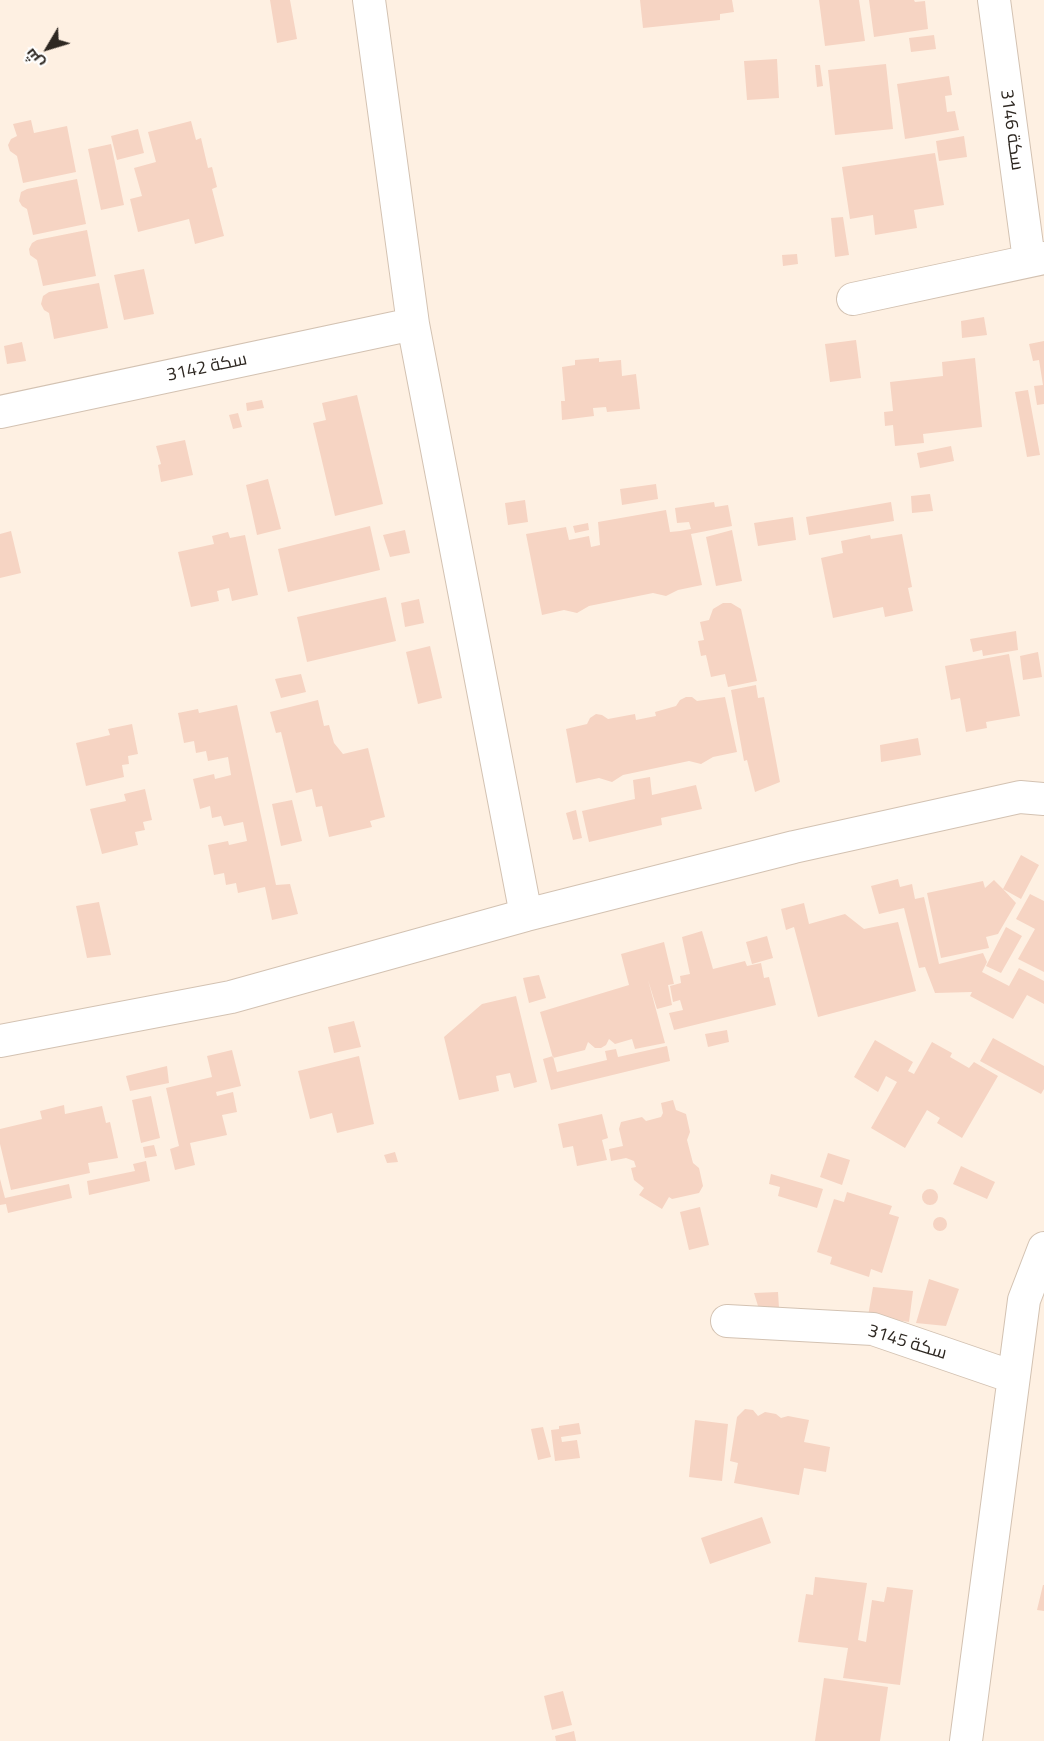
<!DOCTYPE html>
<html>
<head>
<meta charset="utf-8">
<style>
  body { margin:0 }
  #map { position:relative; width:1044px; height:1741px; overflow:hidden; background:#fef0e2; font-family:"Titillium Web",Cairo,sans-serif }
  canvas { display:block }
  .north { position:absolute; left:18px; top:18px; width:60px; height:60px; -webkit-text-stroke:4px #fff; paint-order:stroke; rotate:232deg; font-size:16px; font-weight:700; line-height:24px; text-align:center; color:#2e2822 }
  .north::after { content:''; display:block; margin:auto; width:21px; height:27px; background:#2e2822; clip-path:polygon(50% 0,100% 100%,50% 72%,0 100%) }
</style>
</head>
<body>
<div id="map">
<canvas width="1044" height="1741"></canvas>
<div class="north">ش</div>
</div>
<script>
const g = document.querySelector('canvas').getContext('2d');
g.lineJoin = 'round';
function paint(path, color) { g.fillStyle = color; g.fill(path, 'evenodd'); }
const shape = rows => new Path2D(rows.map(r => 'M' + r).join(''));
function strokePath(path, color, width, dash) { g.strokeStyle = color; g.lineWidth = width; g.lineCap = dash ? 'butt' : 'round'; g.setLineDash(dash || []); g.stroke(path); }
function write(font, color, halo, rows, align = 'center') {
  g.font = font + ' "Titillium Web",Cairo,sans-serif'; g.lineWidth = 4.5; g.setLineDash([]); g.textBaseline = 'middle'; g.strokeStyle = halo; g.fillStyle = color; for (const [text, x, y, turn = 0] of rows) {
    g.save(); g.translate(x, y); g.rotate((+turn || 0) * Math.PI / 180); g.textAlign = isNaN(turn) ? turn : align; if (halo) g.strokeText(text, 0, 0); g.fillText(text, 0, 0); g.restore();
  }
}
const building = shape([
  [270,0,290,0,297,39,277,43],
  [640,0,732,0,734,12,720,14,720,20,643,28],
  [819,0,859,0,865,41,825,46],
  [869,0,914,0,915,2,925,1,928,29,874,37],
  [934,35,936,49,911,52,909,38],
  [777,59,779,98,747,100,744,61],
  [886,64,893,129,835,135,828,70],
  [815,65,820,65,823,86,817,87],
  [949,76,952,95,945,96,947,112,955,111,959,130,905,139,897,84],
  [31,120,34,133,67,126,76,172,23,183,17,156,10,151,8,145,11,139,17,136,13,124],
  [191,121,196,140,201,138,208,168,212,167,217,187,212,189,224,236,195,244,189,219,138,232,130,199,142,196,134,168,156,162,148,132],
  [138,129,144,153,117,160,111,136],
  [964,136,967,157,939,161,936,141],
  [111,144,124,205,101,210,88,149],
  [935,153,944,205,914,210,917,228,875,235,873,215,850,219,842,167],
  [77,179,86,224,33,235,27,209,22,206,19,201,21,192,27,189],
  [843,217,849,255,835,257,831,218],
  [87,230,96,276,43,286,37,260,30,255,29,249,32,243,37,240],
  [797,254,798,264,783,266,782,255],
  [144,269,154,314,124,320,114,275],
  [99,283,108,328,54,339,49,313,44,310,41,304,43,296,49,292],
  [984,317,987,335,962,338,961,321],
  [856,340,861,378,830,382,825,344],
  [1044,341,1044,404,1037,405,1034,386,1043,385,1039,360,1033,361,1029,344],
  [22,342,26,361,7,364,4,346],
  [599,358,599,362,621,360,622,376,636,374,640,409,607,412,606,407,593,408,594,416,562,420,561,401,565,401,562,367,575,365,575,360],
  [975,358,982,427,923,434,924,443,895,446,893,425,885,426,884,412,893,411,890,382,943,376,942,362],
  [1028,390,1040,455,1027,457,1015,392],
  [357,395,383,504,335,516,313,423,326,420,322,403],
  [262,400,264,408,247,411,246,403],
  [238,413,242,427,233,429,229,415],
  [185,440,193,475,161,482,158,465,161,464,156,446],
  [951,446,954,461,920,468,917,453],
  [268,479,281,529,257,535,246,485],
  [656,484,658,499,622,505,620,489],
  [930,494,933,511,912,513,911,496],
  [525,500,528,522,508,525,505,503],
  [714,502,715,507,728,505,732,526,691,534,702,585,678,590,666,596,653,593,589,606,577,613,564,610,542,615,526,534,566,527,569,540,589,536,591,547,600,545,598,522,666,510,670,532,680,531,691,529,689,522,677,523,675,508],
  [891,502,894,521,809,535,806,517],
  [793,517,796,540,758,546,754,523],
  [588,523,589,530,575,533,573,526],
  [370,526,380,570,288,592,278,549],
  [405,530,410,553,390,557,383,535],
  [732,530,742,581,716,586,706,537],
  [11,531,21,573,0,578,0,534],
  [228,532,230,538,245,535,258,595,232,601,229,588,217,591,219,601,191,607,178,552,214,544,212,536],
  [902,534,912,587,908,588,913,611,885,617,883,607,833,618,821,558,843,553,841,541,870,535,871,539],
  [386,597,396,641,307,662,297,617],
  [419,599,424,623,405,627,401,603],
  [723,603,731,603,741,609,757,681,728,687,725,674,711,677,706,655,701,656,698,641,704,640,700,622,709,620,713,609],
  [1016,631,1018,650,983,656,982,650,973,652,970,639],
  [430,646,442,698,418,704,406,652],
  [1038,652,1042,677,1023,680,1020,656],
  [1009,654,1020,716,986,722,987,728,966,732,960,698,951,700,945,666],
  [301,674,306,692,281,698,275,679],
  [756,685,758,698,764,697,780,782,755,792,747,760,744,761,731,690],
  [686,697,692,697,697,701,725,697,737,752,713,757,701,764,689,761,623,775,612,782,599,778,576,783,566,729,587,724,590,718,596,714,602,715,608,719,635,714,636,720,656,716,655,712,676,706,680,700],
  [318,700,324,726,329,725,334,743,343,754,368,748,385,817,370,821,372,827,329,837,322,806,316,807,312,789,296,793,281,732,276,733,270,712],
  [237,705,276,885,290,884,298,914,272,920,265,887,238,893,236,883,226,885,224,873,214,875,208,845,228,841,229,845,247,841,243,822,224,826,221,816,212,818,210,806,200,809,193,779,214,774,215,779,231,775,228,757,208,761,206,751,196,753,194,741,184,743,178,713,198,709,199,713],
  [132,724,138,754,128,756,129,764,122,765,124,777,86,786,76,743,110,735,108,729],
  [918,738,921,755,881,762,880,745],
  [650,777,652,795,696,785,702,809,661,818,662,825,589,842,582,811,635,799,633,780],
  [145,789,152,820,143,822,145,830,135,832,138,845,102,854,90,809,126,801,124,794],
  [292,800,302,841,281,846,272,804],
  [576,810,582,838,573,840,566,813],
  [1021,855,1039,865,1021,899,1003,889,1016,903,998,934,986,937,989,948,941,958,927,893,983,881,985,888,994,880,1003,889],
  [898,879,900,887,912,884,915,899,924,897,939,964,983,953,987,962,982,972,1009,986,1019,968,1044,981,1044,1004,1027,995,1013,1019,970,996,972,992,935,993,925,967,919,968,904,908,879,914,871,886],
  [1030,894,1044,901,1044,972,1018,959,1035,929,1016,919],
  [99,902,111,955,87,958,76,906],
  [804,903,809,924,845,914,864,929,898,922,916,991,818,1017,794,927,786,930,781,909],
  [1006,927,1022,936,1001,973,986,966],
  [702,931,713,969,745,961,747,966,761,963,764,978,769,977,776,1005,674,1030,669,1013,683,1010,680,1000,673,1002,670,986,681,983,680,976,690,974,682,937],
  [767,936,773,958,752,964,746,942],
  [664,942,674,984,668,985,672,1005,657,1009,648,980,665,1043,635,1049,632,1039,615,1044,609,1039,606,1045,601,1048,595,1048,588,1042,585,1050,553,1058,540,1012,629,985,621,954],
  [539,975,546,998,529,1003,523,978],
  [516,996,537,1082,514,1088,510,1073,496,1076,499,1091,459,1100,444,1037,482,1004],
  [354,1021,361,1047,334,1053,328,1027],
  [727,1030,729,1042,708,1047,705,1034],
  [993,1038,1044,1066,1044,1089,1041,1094,980,1061],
  [875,1040,913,1062,908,1071,914,1074,932,1042,952,1053,950,1057,969,1068,974,1062,998,1076,962,1138,937,1123,940,1118,927,1110,905,1148,871,1128,897,1082,886,1076,878,1092,854,1077],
  [667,1046,670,1061,551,1090,543,1059,553,1056,557,1072,607,1060,605,1051,616,1049,618,1057],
  [232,1050,241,1086,216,1092,217,1096,233,1092,237,1112,222,1115,227,1135,190,1143,195,1165,175,1170,170,1149,179,1146,166,1088,212,1077,207,1056],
  [359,1056,374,1124,337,1133,332,1113,310,1119,298,1071],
  [167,1066,169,1083,130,1091,126,1076],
  [151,1096,160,1138,141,1143,132,1100],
  [673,1100,676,1110,686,1114,690,1132,687,1140,693,1163,699,1168,703,1186,699,1193,672,1199,669,1197,662,1209,639,1195,644,1188,634,1180,631,1168,636,1167,634,1161,626,1158,611,1161,609,1149,623,1146,619,1129,621,1122,642,1117,646,1121,661,1117,663,1113,661,1103],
  [64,1105,65,1114,102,1106,106,1123,110,1122,118,1158,88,1163,90,1173,11,1190,0,1144,0,1129,42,1119,40,1111],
  [602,1114,608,1138,602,1140,607,1160,577,1166,573,1146,563,1148,558,1124],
  [154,1145,157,1156,145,1158,143,1147],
  [395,1152,398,1162,387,1163,384,1155],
  [828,1153,850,1160,842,1185,820,1177],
  [146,1161,150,1181,89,1195,87,1181,135,1171,133,1164],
  [961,1166,995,1182,987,1199,953,1184],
  [771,1174,823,1189,817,1208,778,1196,780,1187,769,1184],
  [0,1179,5,1198,69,1184,72,1198,8,1213,6,1204,0,1205],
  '922 1197a8 8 0 1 1 16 0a8 8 0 1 1-16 0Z',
  [847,1192,892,1206,889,1214,899,1217,882,1273,871,1269,869,1277,830,1264,832,1257,817,1252,834,1199,844,1202],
  [700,1207,709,1245,689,1250,680,1212],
  '933 1224a7 7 0 1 1 14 0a7 7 0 1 1-14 0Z',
  [929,1279,959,1289,946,1326,916,1323],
  [873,1287,913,1291,909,1322,868,1316],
  [778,1292,779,1308,758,1306,754,1293],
  [745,1409,753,1410,758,1416,765,1412,776,1414,781,1418,788,1416,809,1420,804,1442,830,1447,826,1472,804,1468,799,1495,734,1483,738,1463,730,1461,737,1417],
  [695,1420,728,1424,722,1481,689,1477],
  [579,1423,581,1434,561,1437,562,1442,577,1440,580,1458,555,1461,551,1430,559,1429,559,1426],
  [543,1427,551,1457,538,1460,531,1429],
  [762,1517,771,1543,710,1564,701,1538],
  [815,1577,867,1583,858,1640,866,1642,872,1600,884,1602,887,1587,913,1590,900,1685,843,1678,848,1648,798,1642,806,1594,813,1595],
  [1043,1585,1044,1585,1044,1611,1037,1610],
  [824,1678,888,1687,880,1741,815,1741],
  [563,1691,572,1725,552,1730,544,1696],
  [574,1731,576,1741,556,1741,555,1736]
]);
const minor = shape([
  [369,0,413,324,526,915],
  [994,0,1029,260],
  [853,299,1044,258],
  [0,412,413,324],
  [0,1041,231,997,526,915,794,847,1020,797,1044,799],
  [727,1321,873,1329,1013,1377],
  [966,1741,1024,1300,1044,1248]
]);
const streetNames = [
  ["سكة 3146",1011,130,82],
  ["سكة 3142",207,368,-12],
  ["سكة 3145",907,1343,17]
];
paint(building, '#f6d4c3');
strokePath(minor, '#d3c2b2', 34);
strokePath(minor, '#fff', 32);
write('18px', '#2e2822', '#fff', streetNames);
</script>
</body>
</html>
